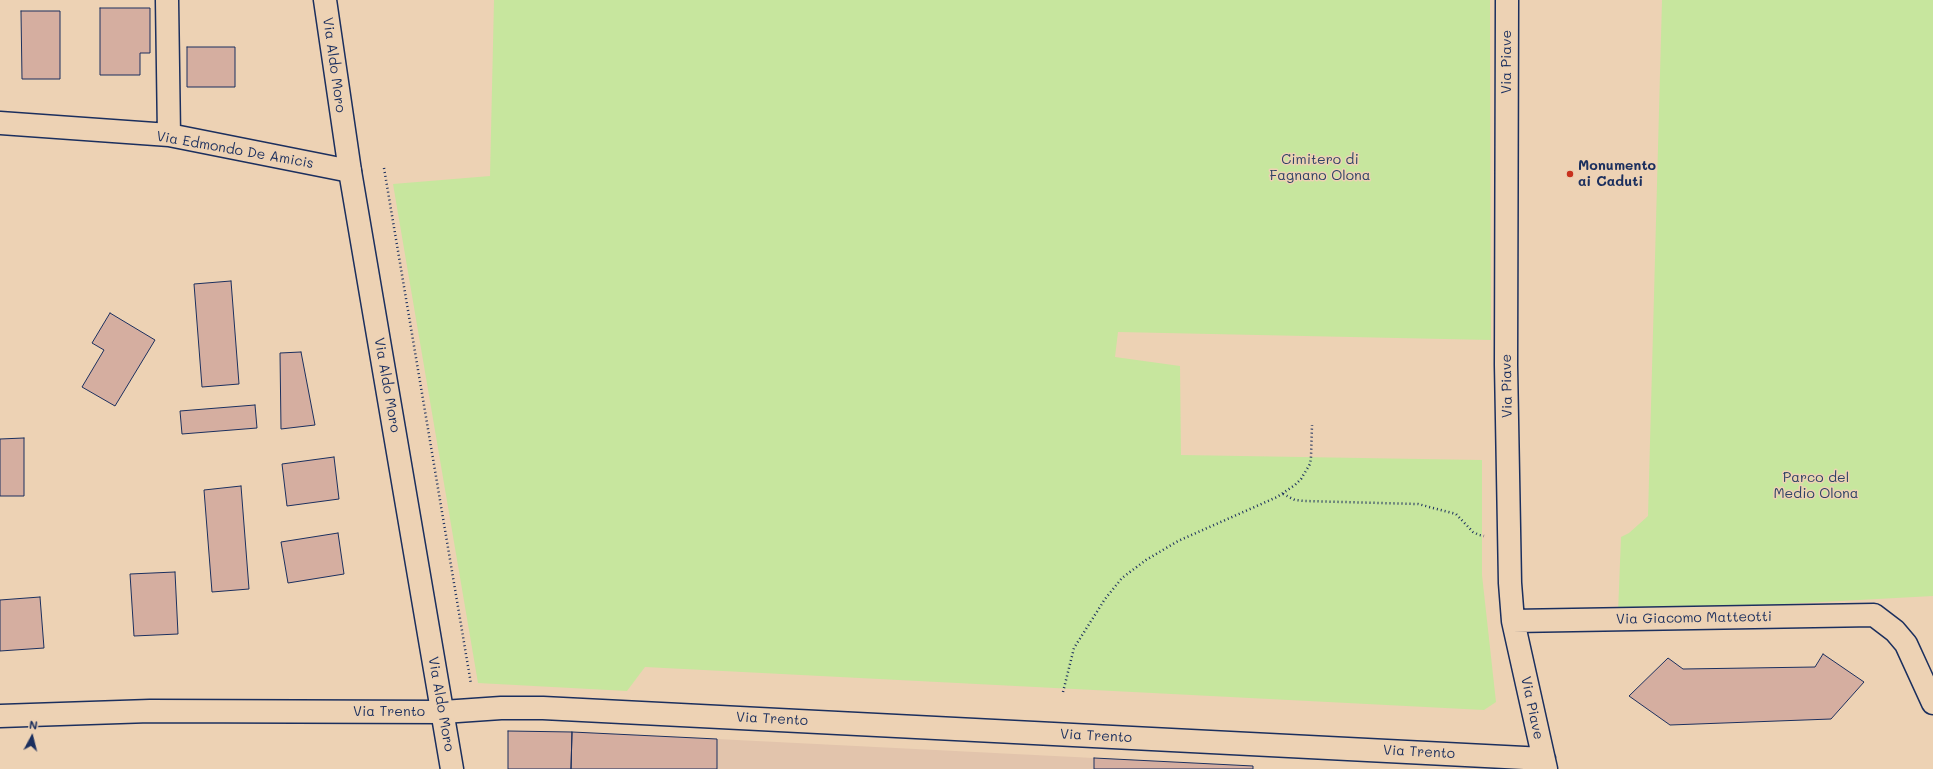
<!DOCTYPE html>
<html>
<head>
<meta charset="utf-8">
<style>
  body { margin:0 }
  #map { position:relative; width:1933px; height:769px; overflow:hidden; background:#edd2b4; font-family:Mali,sans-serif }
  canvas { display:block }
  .north { position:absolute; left:12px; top:717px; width:40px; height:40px; -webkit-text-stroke:3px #edd2b4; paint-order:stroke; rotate:7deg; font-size:11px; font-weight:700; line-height:16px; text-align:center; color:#1b2f5e }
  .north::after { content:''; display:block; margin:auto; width:14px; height:18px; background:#1b2f5e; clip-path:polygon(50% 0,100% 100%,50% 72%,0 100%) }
</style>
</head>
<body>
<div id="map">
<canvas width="1933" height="769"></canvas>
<div class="north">N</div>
</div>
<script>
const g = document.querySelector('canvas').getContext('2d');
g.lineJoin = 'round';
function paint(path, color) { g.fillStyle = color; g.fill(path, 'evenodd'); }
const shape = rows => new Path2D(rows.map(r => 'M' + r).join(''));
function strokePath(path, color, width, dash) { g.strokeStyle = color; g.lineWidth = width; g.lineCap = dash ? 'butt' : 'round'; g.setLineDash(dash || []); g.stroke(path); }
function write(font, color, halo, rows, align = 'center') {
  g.font = font + ' Mali,sans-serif'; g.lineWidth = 3; g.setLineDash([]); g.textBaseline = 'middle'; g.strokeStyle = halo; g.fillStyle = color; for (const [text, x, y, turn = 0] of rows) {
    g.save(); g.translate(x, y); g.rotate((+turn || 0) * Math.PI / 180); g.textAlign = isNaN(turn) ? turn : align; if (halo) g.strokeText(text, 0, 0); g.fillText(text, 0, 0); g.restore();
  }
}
const built = shape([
  [717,739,1094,758,1094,769,717,769]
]);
const green = shape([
  [494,0,1490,0,1491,340,1118,332,1115,357,1180,366,1181,455,1482,460,1482,575,1496,702,1484,710,645,667,627,691,478,683,393,184,490,176],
  [1662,0,1933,0,1933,596,1618,613,1621,537,1629,533,1648,516]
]);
const building = shape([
  [100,8,150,8,150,53,140,53,140,75,100,75,100,8],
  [21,11,60,11,60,79,22,79,21,11],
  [187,47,235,47,235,87,187,87,187,47],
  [231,281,239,384,202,387,194,284,231,281],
  [110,313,155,340,115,406,82,387,104,350,92,343,110,313],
  [301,352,315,425,281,429,280,353,301,352],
  [255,405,257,428,182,434,180,411,255,405],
  [24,438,24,496,0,496,0,439,24,438],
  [334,457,339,499,287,506,282,464,334,457],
  [241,486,249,589,212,592,204,490,241,486],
  [338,533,344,574,288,583,281,542,338,533],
  [175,572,178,634,134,636,130,574,175,572],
  [40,597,44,648,0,651,0,600,40,597],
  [1823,654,1864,682,1831,719,1670,725,1629,696,1668,658,1683,669,1815,667,1823,654],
  [508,731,572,732,571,769,508,769,508,731],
  [572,732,717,739,717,769,571,769,572,732],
  [1094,758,1253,766,1253,769,1094,769,1094,758]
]);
const path = shape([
  [384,168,471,684],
  [1283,494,1295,500,1305,501,1418,504,1456,514,1473,532,1479,535,1484,536],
  [1063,692,1074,648,1105,599,1122,578,1146,560,1178,541,1277,497,1295,485,1301,479,1310,464,1311,457,1312,425]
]);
const minor = shape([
  [167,0,169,135],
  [1507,0,1506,365,1510,583,1513,621,1546,769],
  [0,123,169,135,350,171],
  [1513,621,1874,615,1895,631,1906,644,1933,703],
  [0,716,150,711,443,712,501,708,543,708,1544,759]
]);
const secondary = shape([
  [325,0,350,171,452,769]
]);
const markers = [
  [1570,174,4,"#c8321e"]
];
const streetNames = [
  ["Via Piave",1507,62,-90],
  ["Via Aldo Moro",334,65,82],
  ["Via Edmondo De Amicis",235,150,10],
  ["Via Aldo Moro",387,385,80],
  ["Via Piave",1507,386,-91],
  ["Via Giacomo Matteotti",1694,618,-1],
  ["Via Aldo Moro",441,704,80],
  ["Via Piave",1532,708,78],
  ["Via Trento",389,712],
  ["Via Trento",772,719,3],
  ["Via Trento",1096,736,3],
  ["Via Trento",1419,752,3]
];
const parkNames = [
  ["Cimitero di",1320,160],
  ["Fagnano Olona",1320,176],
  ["Parco del",1816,478],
  ["Medio Olona",1816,494]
];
const poiNames = [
  ["Monumento",1578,166],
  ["ai Caduti",1578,182]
];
paint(built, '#e2c4ac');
paint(green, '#c7e69e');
paint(building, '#d5aea0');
strokePath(building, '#1b2f5e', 1);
strokePath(minor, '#1b2f5e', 25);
strokePath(secondary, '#1b2f5e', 25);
strokePath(path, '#1b2f5e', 2.5, [1, 3]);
strokePath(minor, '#edd2b4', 22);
strokePath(secondary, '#edd2b4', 22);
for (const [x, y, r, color] of markers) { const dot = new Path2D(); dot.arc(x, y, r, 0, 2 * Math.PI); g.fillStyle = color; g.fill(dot); strokePath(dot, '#edd2b4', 1.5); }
write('14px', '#1b2f5e', '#edd2b4', streetNames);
write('14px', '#2c4164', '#edd2b4', parkNames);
write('bold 14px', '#1b2f5e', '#edd2b4', poiNames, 'left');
</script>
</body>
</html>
